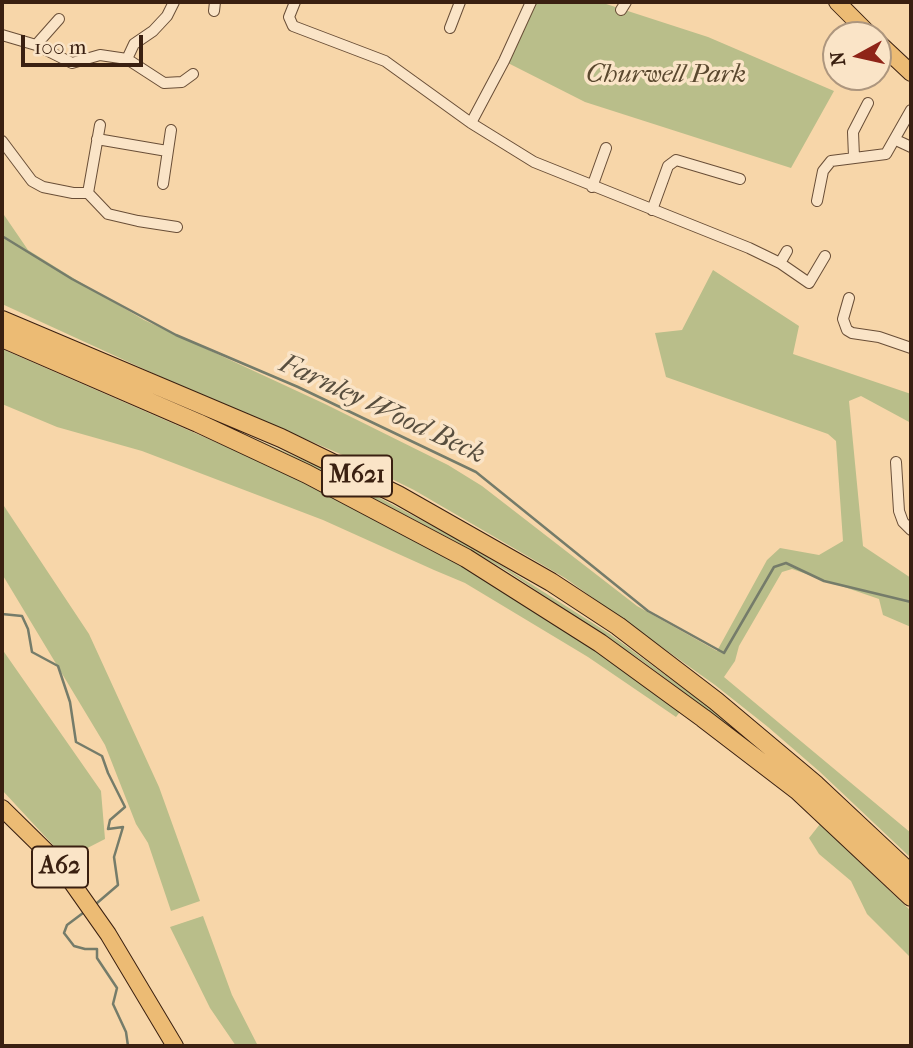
<!DOCTYPE html>
<html>
<head>
<meta charset="utf-8">
<style>
  body { margin:0 }
  #map { position:relative; width:913px; height:1048px; overflow:hidden; background:#f7d6a9; font-family:"IM FELL French Canon",serif }
  canvas { display:block }
  .frame { position:absolute; inset:0; border:4px solid #3a2011; pointer-events:none }
  .north { position:absolute; left:822px; top:21px; width:70px; height:70px; box-sizing:border-box; background:#fae4c7; border:2px solid #ad967e; border-radius:50%; rotate:262deg; font-size:19px; font-weight:700; line-height:28px; text-align:center; color:#3a2011 }
  .north::after { content:''; display:block; margin:auto; width:24px; height:32px; background:#8f2418; clip-path:polygon(50% 0,100% 100%,50% 72%,0 100%) }
  .scale { position:absolute; left:21px; top:35px; width:122px; height:32px; box-sizing:border-box; border:4px solid #3a2011; border-top:0; padding-left:9px; font-size:21px; line-height:24px; white-space:nowrap; color:#3a2011; -webkit-text-stroke:5px #fae4c7; paint-order:stroke }
</style>
</head>
<body>
<div id="map">
<canvas width="913" height="1048"></canvas>
<div class="frame"></div>
<div class="north">N</div>
<div class="scale">100 m</div>
</div>
<script>
const g = document.querySelector('canvas').getContext('2d');
g.lineJoin = 'round';
function paint(path, color) { g.fillStyle = color; g.fill(path, 'evenodd'); }
const shape = rows => new Path2D(rows.map(r => 'M' + r).join(''));
function strokePath(path, color, width, dash) { g.strokeStyle = color; g.lineWidth = width; g.lineCap = dash ? 'butt' : 'round'; g.setLineDash(dash || []); g.stroke(path); }
function write(font, color, halo, rows, align = 'center') {
  g.font = font + ' "IM FELL French Canon",serif'; g.lineWidth = 7; g.setLineDash([]); g.textBaseline = 'middle'; g.strokeStyle = halo; g.fillStyle = color; for (const [text, x, y, turn = 0] of rows) {
    g.save(); g.translate(x, y); g.rotate((+turn || 0) * Math.PI / 180); g.textAlign = isNaN(turn) ? turn : align; if (halo) g.strokeText(text, 0, 0); g.fillText(text, 0, 0); g.restore();
  }
}
const green = shape([
  [531,2,600,2,708,37,834,91,791,168,585,102,504,61],
  [2,212,28,250,78,281,144,320,325,404,448,465,482,486,637,606,717,651,767,560,780,548,819,555,843,541,836,441,828,434,666,377,655,333,682,330,713,270,799,326,793,354,911,394,911,423,861,396,849,401,863,546,911,578,911,627,883,615,879,599,792,569,782,572,739,646,735,661,724,677,911,833,911,858,820,772,768,727,715,685,565,578,414,490,345,456,170,381,2,304],
  [2,327,333,473,457,539,509,570,610,634,749,737,903,875,911,884,911,889,802,786,747,739,638,658,507,571,455,541,321,471,2,330],
  [2,349,312,484,440,550,520,598,682,709,676,717,588,657,465,583,434,570,323,520,142,451,57,427,2,404],
  [2,503,89,634,159,787,200,901,171,911,148,843,136,824,105,745,2,574],
  [2,649,101,791,105,839,66,859,2,790],
  [820,824,911,911,911,958,867,914,851,881,819,854,809,838],
  [203,916,232,995,258,1046,236,1046,210,1008,170,927]
]);
const stream = shape([
  [2,236,72,279,176,335,298,387,476,472,648,611,724,653,774,567,786,563,824,581,911,602],
  [2,614,22,616,28,629,32,652,58,666,70,702,76,742,102,756,108,773,125,807,110,820,108,829,123,827,114,857,118,885,97,903],
  [83,913,67,925,64,933,74,946,85,949,97,949,97,958,117,988,113,1004,126,1032,128,1046]
]);
const minor = shape([
  [295,2,289,17,293,26,385,61,471,123,534,162,749,248,780,263,809,283,825,256],
  [621,10,626,2],
  [214,11,215,2],
  [450,28,460,2],
  [2,35,36,45,72,63,100,55,127,59,164,83,182,82,193,74],
  [36,45,59,19],
  [127,59,134,44,153,31,167,16,174,2],
  [471,123,504,61,531,2],
  [97,139,167,151],
  [896,140,911,147],
  [2,141,32,181,43,187,73,193,88,193,108,214,138,221,177,227],
  [854,157,853,132,868,103],
  [163,184,171,130],
  [592,187,606,148],
  [88,193,100,125],
  [817,201,823,171,831,161,886,154,911,110],
  [652,210,668,166,676,160,740,179],
  [780,263,787,251],
  [849,298,843,319,847,330,852,333,879,337,911,348],
  [896,462,899,511,903,522,911,530]
]);
const primary = shape([
  [837,2,870,35],
  [878,42,911,73],
  [2,808,58,863,108,934,175,1046]
]);
const motorway = shape([
  [2,320,281,438,398,495,551,582,618,626,716,701,816,785,911,874],
  [2,338,198,423,307,474,466,558,600,643,703,718,797,790,911,897]
]);
const shields = [
  [357,476,70],
  [60,867,56]
];
const shieldNames = [
  ["M621",357,476],
  ["A62",60,867]
];
const parkNames = [
  ["Churwell Park",666,76]
];
const waterNames = [
  ["Farnley Wood Beck",382,410,25]
];
paint(green, '#b9be8a');
strokePath(stream, '#757c6a', 2.5);
strokePath(minor, '#694e37', 12);
strokePath(primary, '#3a2011', 18);
strokePath(motorway, '#3a2011', 20);
strokePath(minor, '#fae4c7', 10);
strokePath(primary, '#ecbb74', 16);
strokePath(motorway, '#ecbb74', 18);
for (const [x, y, w] of shields) { const box = new Path2D(); box.roundRect(x - w / 2, y - 20.5, w, 41, 5); g.fillStyle = '#fae4c7'; g.fill(box); strokePath(box, '#3a2011', 2); }
write('bold 24px', '#3a2011', null, shieldNames);
write('italic 26px', '#5a482f', '#fae4c7', parkNames);
write('italic 28px', '#584e3e', '#fae4c7', waterNames);
</script>
</body>
</html>
